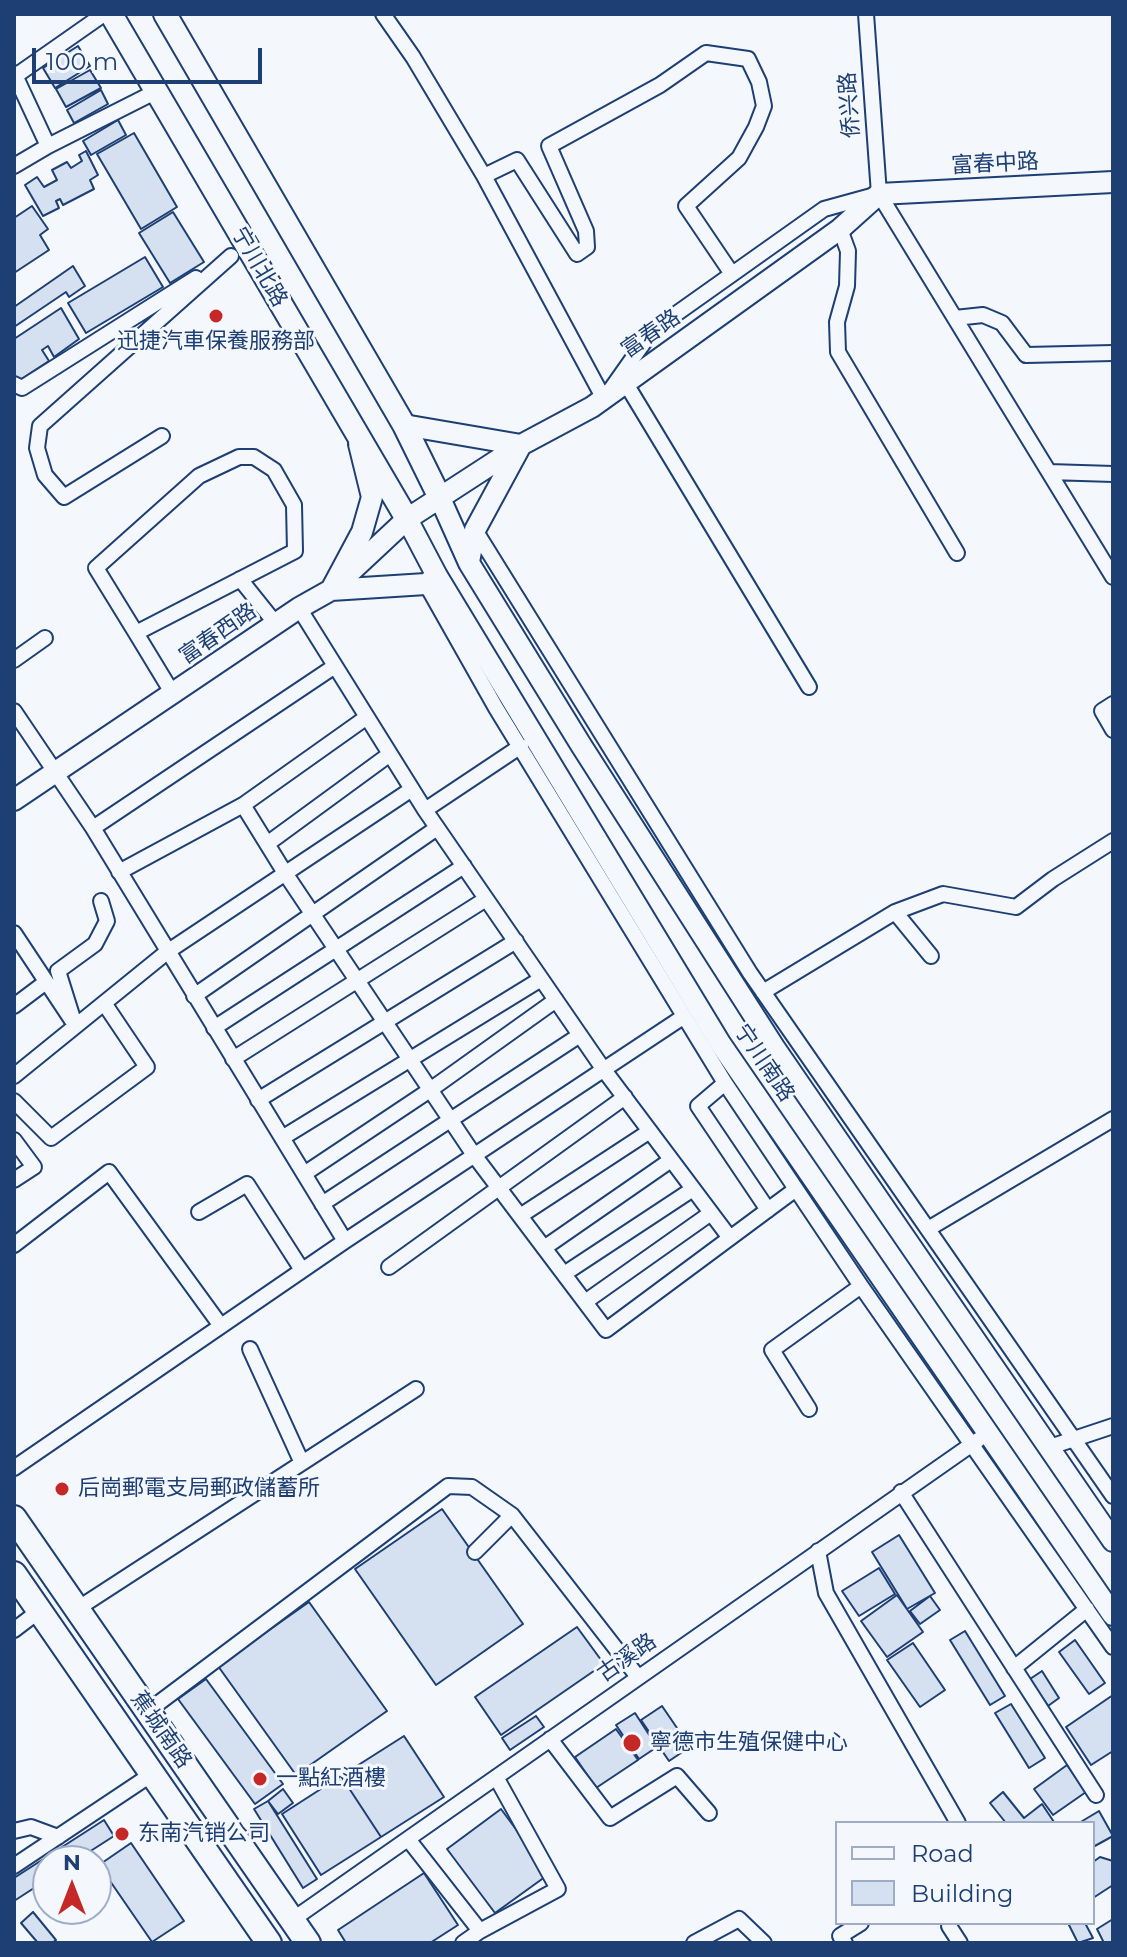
<!DOCTYPE html>
<html>
<head>
<meta charset="utf-8">
<style>
  body { margin:0 }
  #map { position:relative; width:1127px; height:1957px; overflow:hidden; background:#f4f7fb; font-family:Montserrat,sans-serif }
  canvas { display:block }
  .frame { position:absolute; inset:0; border:16px solid #1d3f73; pointer-events:none }
  .legend { position:absolute; left:835px; top:1821px; width:260px; height:104px; box-sizing:border-box; background:#f4f7fb; border:2px solid #9eadc5; margin:0; padding:10px 14px; list-style:none; font-size:24px; color:#1d3f73 }
  .legend li { display:flex; align-items:center; gap:16px; height:40px }
  .legend b { width:40px; border:2px solid #9eadc5 }
  .north { position:absolute; left:32px; top:1845px; width:80px; height:80px; box-sizing:border-box; background:#f4f7fb; border:2px solid #9eadc5; border-radius:50%; rotate:0deg; font-size:22px; font-weight:700; line-height:32px; text-align:center; color:#1d3f73 }
  .north::after { content:''; display:block; margin:auto; width:28px; height:36px; background:#c62828; clip-path:polygon(50% 0,100% 100%,50% 72%,0 100%) }
  .scale { position:absolute; left:32px; top:48px; width:230px; height:36px; box-sizing:border-box; border:4px solid #1d3f73; border-top:0; padding-left:10px; font-size:24px; line-height:28px; white-space:nowrap; color:#1d3f73; -webkit-text-stroke:6px #f4f7fb; paint-order:stroke }
</style>
</head>
<body>
<div id="map">
<canvas width="1127" height="1957"></canvas>
<div class="frame"></div>
<ul class="legend">
<li><b style="height:10px;background:#f4f7fb"></b>Road</li>
<li><b style="height:22px;background:#d5e0f0"></b>Building</li>
</ul>
<div class="north">N</div>
<div class="scale">100 m</div>
</div>
<script>
const g = document.querySelector('canvas').getContext('2d');
g.lineJoin = 'round';
function paint(path, color) { g.fillStyle = color; g.fill(path, 'evenodd'); }
const shape = rows => new Path2D(rows.map(r => 'M' + r).join(''));
function strokePath(path, color, width, dash) { g.strokeStyle = color; g.lineWidth = width; g.lineCap = dash ? 'butt' : 'round'; g.setLineDash(dash || []); g.stroke(path); }
function write(font, color, halo, rows, align = 'center') {
  g.font = font + ' Montserrat,"Noto Sans SC",sans-serif'; g.lineWidth = 6; g.setLineDash([]); g.textBaseline = 'middle'; g.strokeStyle = halo; g.fillStyle = color; for (const [text, x, y, turn = 0] of rows) {
    g.save(); g.translate(x, y); g.rotate((+turn || 0) * Math.PI / 180); g.textAlign = isNaN(turn) ? turn : align; if (halo) g.strokeText(text, 0, 0); g.fillText(text, 0, 0); g.restore();
  }
}
const building = shape([
  [78,46,90,66,55,88,43,68,78,46],
  [90,70,101,88,66,107,56,89,90,70],
  [101,90,108,104,74,123,67,110,101,90],
  [118,120,126,135,91,155,83,141,118,120],
  [134,133,177,207,141,229,97,154,134,133],
  [86,151,98,175,90,180,94,189,63,205,60,199,56,201,59,208,43,216,25,185,37,177,44,187,57,180,52,170,67,162,71,168,82,161,79,155,86,151],
  [32,206,48,229,40,235,49,250,14,273,14,218,32,206],
  [173,212,204,262,170,283,139,233,173,212],
  [145,257,163,287,86,333,68,303,145,257],
  [73,266,85,286,69,297,66,292,14,327,14,307,73,266],
  [61,308,79,339,54,357,48,346,42,350,49,361,17,382,14,376,14,339,61,308],
  [442,1509,523,1624,436,1685,355,1569,442,1509],
  [899,1535,935,1593,907,1609,872,1552,899,1535],
  [879,1568,895,1594,859,1616,842,1591,879,1568],
  [897,1595,923,1632,887,1657,861,1621,897,1595],
  [930,1596,940,1610,920,1624,910,1611,930,1596],
  [309,1602,387,1711,296,1775,218,1666,309,1602],
  [577,1627,604,1664,501,1735,475,1697,577,1627],
  [965,1631,1005,1696,990,1705,950,1640,965,1631],
  [1075,1640,1105,1683,1089,1694,1059,1652,1075,1640],
  [913,1643,945,1690,920,1707,887,1660,913,1643],
  [1042,1671,1059,1698,1048,1706,1030,1679,1042,1671],
  [206,1679,283,1784,255,1804,178,1699,206,1679],
  [1113,1695,1113,1751,1091,1765,1066,1727,1113,1695],
  [1011,1704,1045,1758,1029,1768,995,1713,1011,1704],
  [662,1706,690,1747,669,1761,641,1720,662,1706],
  [635,1713,657,1747,639,1759,616,1725,635,1713],
  [536,1716,544,1727,510,1750,502,1738,536,1716],
  [616,1729,638,1760,596,1788,575,1757,616,1729],
  [404,1736,444,1797,381,1837,341,1776,404,1736],
  [1067,1765,1086,1792,1053,1815,1034,1789,1067,1765],
  [341,1776,381,1837,321,1875,282,1814,341,1776],
  [283,1789,293,1803,278,1814,268,1801,283,1789],
  [1003,1792,1024,1818,1042,1804,1054,1822,1006,1823,990,1803,1003,1792],
  [268,1801,317,1879,303,1888,254,1809,268,1801],
  [501,1809,549,1874,495,1913,447,1849,501,1809],
  [1099,1811,1113,1836,1093,1847,1093,1823,1079,1823,1099,1811],
  [104,1820,114,1836,75,1861,48,1861,48,1879,14,1901,14,1878,104,1820],
  [131,1843,184,1921,152,1942,99,1865,131,1843],
  [1100,1857,1113,1861,1113,1885,1093,1898,1093,1862,1100,1857],
  [424,1873,458,1925,430,1943,346,1943,338,1930,424,1873],
  [33,1912,56,1940,52,1943,38,1943,21,1923,33,1912],
  [1113,1919,1113,1943,1104,1943,1097,1929,1113,1919],
  [1068,1923,1085,1923,1093,1938,1078,1943,1068,1923]
]);
const minor = shape([
  [383,14,413,57,484,176,604,399,652,331,824,209,875,195],
  [866,14,879,194,1113,577],
  [14,73,48,146,157,91],
  [14,77,104,14],
  [14,166,48,146],
  [484,176,517,160,577,254,587,247,586,231,549,146,660,85,706,53,748,59,759,82,764,106,756,127,739,158,686,206,732,274],
  [840,229,848,251,847,286,837,322,838,352,957,553],
  [955,318,983,315,1002,323,1026,355,1113,353],
  [625,382,809,687],
  [14,384,22,388,196,278],
  [162,436,64,497,45,475,37,448,40,426,231,256],
  [1049,472,1113,474],
  [475,530,750,973,1113,1496],
  [240,579,276,624],
  [426,584,496,708,725,1083,861,1286,1113,1647],
  [299,608,425,810,604,1070,730,1238],
  [136,633,295,551,294,505,274,470,254,457,239,457,199,476,96,568,136,633,173,694],
  [14,660,45,638],
  [1113,704,1102,711,1113,730],
  [14,711,93,828,345,1241],
  [243,805,285,873,474,1155,606,1330,796,1189],
  [425,810,521,746],
  [93,828,335,666],
  [267,844,390,754],
  [119,872,243,805,367,717],
  [14,933,75,1025,58,971,95,944,107,921,101,901],
  [931,956,895,912,943,894,1016,907,1053,879,1113,841],
  [763,992,895,912],
  [194,996,437,828],
  [14,1006,46,982],
  [214,1028,464,866],
  [233,1059,486,899],
  [14,1076,167,952,412,789],
  [725,1083,698,1106,768,1210],
  [258,1100,516,941],
  [14,1101,51,1138,147,1067,104,1003],
  [282,1138,541,979],
  [14,1140,34,1167,14,1180],
  [304,1174,430,1090,556,1000],
  [322,1204,580,1035],
  [199,1212,247,1184,302,1270],
  [520,1216,650,1131],
  [928,1229,1113,1119],
  [14,1245,109,1172,221,1326],
  [544,1248,671,1160],
  [389,1267,625,1097],
  [564,1274,693,1189],
  [585,1302,711,1213],
  [250,1349,302,1463],
  [809,1409,772,1350,861,1286],
  [1050,1447,1113,1426],
  [14,1468,345,1241,683,1017],
  [901,1492,1096,1795],
  [818,1551,826,1593,958,1823],
  [475,1552,512,1515],
  [77,1609,416,1389],
  [14,1630,39,1611],
  [1014,1668,1087,1609],
  [148,1711,448,1486,472,1487,512,1515,638,1677],
  [550,1739,610,1818,677,1776,709,1813],
  [14,1831,31,1827,58,1837],
  [408,1839,480,1931,463,1943],
  [14,1866,152,1774],
  [292,1920,978,1440],
  [949,1926,960,1943],
  [480,1931,558,1889,496,1777],
  [694,1943,739,1919,764,1943],
  [845,1943,840,1936,861,1923]
]);
const secondary = shape([
  [404,425,521,445,475,530,469,562],
  [359,444,372,497,362,532,331,590,426,584,437,576],
  [439,496,469,563,581,745,774,1047,1113,1541],
  [407,519,437,576,720,1043,1113,1615],
  [14,800,299,608,331,590,407,519,521,445,592,407,840,229,879,194,1113,182]
]);
const primary = shape([
  [111,14,407,519],
  [165,14,404,425,439,496]
]);
const trunk = shape([
  [14,1518,308,1943],
  [14,1574,269,1943]
]);
const markers = [
  [216,316,8,"#c62828"],
  [62,1489,8,"#c62828"],
  [632,1743,10,"#c62828"],
  [260,1779,8,"#c62828"],
  [122,1834,8,"#c62828"]
];
const streetNames = [
  ["侨兴路",850,105,-94],
  ["富春中路",995,164,-3],
  ["宁川北路",259,267,60],
  ["富春路",651,334,-35],
  ["富春西路",218,634,-35],
  ["宁川南路",764,1063,56],
  ["古溪路",627,1658,-35],
  ["蕉城南路",161,1730,55]
];
const poiNames = [
  ["迅捷汽車保養服務部",216,342,"center"],
  ["后崗郵電支局郵政儲蓄所",78,1489],
  ["寧德市生殖保健中心",650,1743],
  ["一點紅酒樓",276,1779],
  ["东南汽销公司",138,1834]
];
paint(building, '#d5e0f0');
strokePath(building, '#1d3f73', 2);
strokePath(minor, '#1d3f73', 18);
strokePath(secondary, '#1d3f73', 24);
strokePath(primary, '#1d3f73', 26);
strokePath(trunk, '#1d3f73', 28);
strokePath(minor, '#f4f7fb', 14);
strokePath(secondary, '#f4f7fb', 20);
strokePath(primary, '#f4f7fb', 22);
strokePath(trunk, '#f4f7fb', 24);
for (const [x, y, r, color] of markers) { const dot = new Path2D(); dot.arc(x, y, r, 0, 2 * Math.PI); g.fillStyle = color; g.fill(dot); strokePath(dot, '#f4f7fb', 3); }
write('22px', '#1d3f73', '#f4f7fb', streetNames);
write('22px', '#1d3f73', '#f4f7fb', poiNames, 'left');
</script>
</body>
</html>
